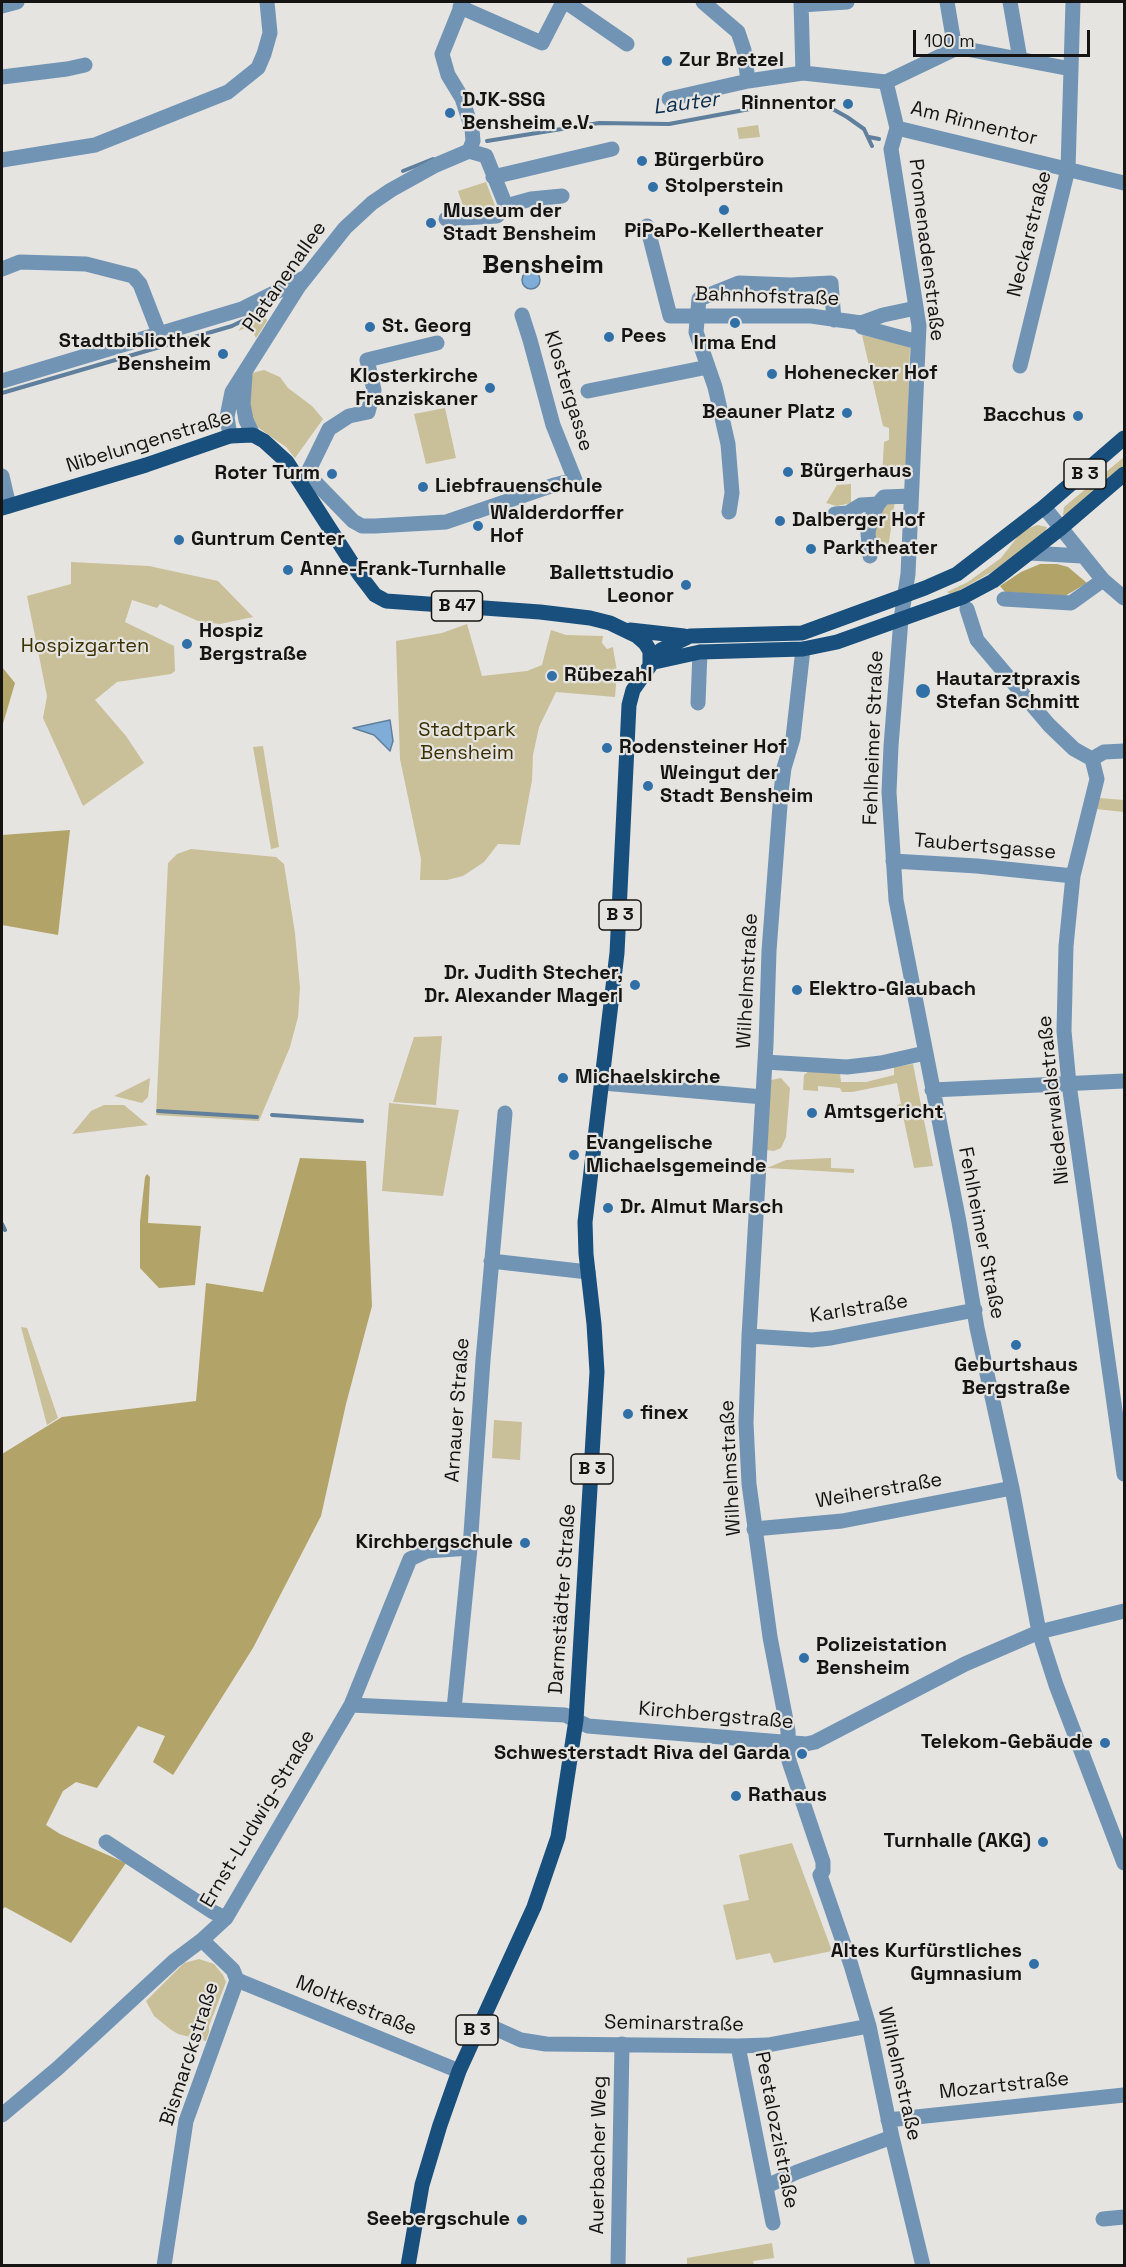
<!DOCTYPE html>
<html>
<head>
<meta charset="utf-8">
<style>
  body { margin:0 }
  #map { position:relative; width:1126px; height:2267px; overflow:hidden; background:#e5e4e0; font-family:"Space Grotesk",sans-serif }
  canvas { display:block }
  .frame { position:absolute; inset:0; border:3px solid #151413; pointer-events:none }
  .scale { position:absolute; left:913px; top:30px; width:177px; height:27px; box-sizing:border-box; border:3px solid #151413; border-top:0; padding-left:8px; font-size:18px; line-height:21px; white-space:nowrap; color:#151413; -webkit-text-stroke:4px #e5e4e0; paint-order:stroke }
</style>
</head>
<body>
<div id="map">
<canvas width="1126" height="2267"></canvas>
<div class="frame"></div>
<div class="scale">100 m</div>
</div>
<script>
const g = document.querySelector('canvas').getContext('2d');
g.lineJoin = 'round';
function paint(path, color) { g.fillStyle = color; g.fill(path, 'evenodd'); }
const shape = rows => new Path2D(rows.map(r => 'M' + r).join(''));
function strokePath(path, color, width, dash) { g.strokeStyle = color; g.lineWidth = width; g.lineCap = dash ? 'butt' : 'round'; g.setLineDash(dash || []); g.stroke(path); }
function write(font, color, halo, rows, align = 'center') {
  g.font = font + ' "Space Grotesk",sans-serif'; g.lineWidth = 4.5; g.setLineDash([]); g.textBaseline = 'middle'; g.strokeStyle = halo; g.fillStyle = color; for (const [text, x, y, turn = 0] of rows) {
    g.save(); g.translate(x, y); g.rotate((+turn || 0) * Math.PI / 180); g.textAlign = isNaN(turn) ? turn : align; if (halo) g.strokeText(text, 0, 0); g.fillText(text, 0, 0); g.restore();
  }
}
const green = shape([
  [758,125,760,137,739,139,737,128],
  [486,182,497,211,474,215,469,207,464,209,458,191],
  [262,307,267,321,256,338,250,326,238,331,247,321,244,316],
  [862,335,910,346,906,478,882,476,884,442,889,440,889,428,883,426],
  [264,370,280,377,288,388,312,406,323,419,295,458,286,447,256,426,249,416,252,373],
  [445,408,456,458,426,464,414,414],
  [1124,457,1124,465,1067,515,1063,515,1064,507],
  [851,484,851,503,837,506,826,503,837,485],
  [895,500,888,549,878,555,874,533,885,501],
  [1037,525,1047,527,1045,532,995,570,951,595,947,592,968,582,1001,558,1019,535,1027,529],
  [71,562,149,566,218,581,253,617,220,624,198,621,160,604,157,608,132,600,125,622,174,646,175,671,171,674,117,682,95,700,126,736,144,763,83,806,43,718,47,696,27,596,71,584],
  [467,624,482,676,527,671,542,665,551,630,566,635,603,636,602,643,607,649,613,647,614,654,617,671,615,697,556,692,539,727,533,755,532,780,520,845,498,844,484,862,463,876,447,880,420,880,421,859,400,759,396,641,442,633],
  [263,746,279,847,271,849,253,747],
  [1099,798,1124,800,1124,812,1096,809],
  [191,849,276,857,284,864,295,933,300,988,298,1017,290,1047,259,1121,156,1115,168,863,177,854],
  [442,1036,436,1105,393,1102,414,1037],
  [913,1064,933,1166,914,1168,902,1111,898,1111,897,1105,901,1104,897,1083,852,1092,842,1092,840,1088,818,1086,818,1091,803,1090,804,1075,809,1071,840,1073,841,1082,866,1082,894,1075,894,1067],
  [150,1078,148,1097,142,1103,114,1096],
  [781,1078,790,1088,786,1137,781,1148,774,1151,766,1150,771,1080],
  [389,1103,459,1110,443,1196,382,1191],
  [104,1105,124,1105,148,1125,72,1134,91,1111],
  [831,1158,831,1168,854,1169,854,1173,767,1168,786,1160],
  [21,1327,27,1328,58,1418,47,1425],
  [494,1420,522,1422,520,1460,492,1458],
  [792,1843,832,1951,774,1963,770,1953,736,1960,723,1905,749,1900,739,1855],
  [199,1959,214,1964,223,1975,226,1982,209,2026,209,2032,206,2041,178,2034,170,2029,154,2016,146,2001,184,1963],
  [772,2243,774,2258,753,2261,754,2265,687,2265,687,2258]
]);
const forest = shape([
  [1040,564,1057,564,1068,567,1087,583,1065,596,1005,592,1000,586,1021,572],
  [2,667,15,683,2,727],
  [70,830,58,935,2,925,2,835],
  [300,1158,366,1161,372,1306,346,1404,321,1516,253,1648,173,1775,153,1762,165,1736,138,1726,97,1788,76,1782,63,1791,46,1825,60,1834,126,1863,71,1943,5,1907,2,1910,2,1454,62,1417,196,1401,206,1283,263,1292],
  [147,1174,150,1177,148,1223,201,1226,195,1285,159,1288,140,1268,140,1222,145,1177]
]);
const water = shape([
  '522 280a9 9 0 1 1 18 0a9 9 0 1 1-18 0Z',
  [390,720,393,741,390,751,374,735,353,728,390,720]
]);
const stream = shape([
  [869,137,879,139],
  [487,141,599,123,669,124,766,106,798,103,829,107,847,117,864,129,872,146],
  [403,171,433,159],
  [2,393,232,326,246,319],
  [158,1111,257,1117],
  [272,1115,362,1121],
  [2,1224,5,1230]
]);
const minor = shape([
  [566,2,627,44],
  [703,2,738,32,744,50,748,81],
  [801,2,803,73],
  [947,2,955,49],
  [1010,2,1020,59],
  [801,5,847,2],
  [2,6,17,2],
  [460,7,542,43,563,2],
  [2,77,67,69,85,65],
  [886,82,955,49,961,48,1071,69],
  [669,99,748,81,803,73,886,82,897,128],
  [897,128,891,149,919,326,908,574,901,619,891,746,889,792,896,900,959,1222,977,1328,1012,1488,1039,1632,1056,1685,1124,1863],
  [897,128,1124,183],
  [469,151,486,156,506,206],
  [2,160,95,145,228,92,258,68,264,54,270,33,267,2],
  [493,177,612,149],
  [446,219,497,216,506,206,531,199,562,196],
  [647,226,670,316,811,316,861,323,883,315,916,308],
  [2,269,20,262,86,264,133,276,140,284,159,333],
  [861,323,862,327,918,342],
  [1020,366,1068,169,1073,2],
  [245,375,243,404,246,420,253,435],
  [2,381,242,309,304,278],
  [588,391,708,367],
  [230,436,227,417,232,392,299,286,345,228,372,203,391,190,436,165,469,151,473,141,472,129,462,98,448,75,442,54,463,2],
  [2,476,9,506],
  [308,481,309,470,329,429,349,416,368,412,374,390,367,360,437,343],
  [302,484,308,481,317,484,353,521,362,526,375,526,446,522,554,485,575,480,553,425,530,340,522,315],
  [1044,507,1103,580,1124,598],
  [729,512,732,493,728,444,715,387,696,332,699,299,739,283,791,285,831,283,834,320],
  [835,514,848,513,861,505,878,504],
  [1029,553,1082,556],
  [870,556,868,533,871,519,878,504,884,497,911,496],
  [1004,599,1071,603,1103,580],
  [967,609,977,640,1049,725,1074,749,1092,759],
  [803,649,793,738,784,768,781,792,769,951,766,1044,749,1336,746,1423,749,1484,770,1637,788,1731,789,1761,823,1862,823,1871,820,1875,851,1965,869,2026,892,2137,923,2266],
  [698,703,700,652],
  [1092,759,1097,779,1073,876,1066,946,1064,1031,1069,1084,1124,1474],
  [1092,759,1104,752,1124,751],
  [893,861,977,866,1073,876],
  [765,1062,847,1067,881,1063,925,1053],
  [603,1083,763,1097],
  [932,1090,1124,1081],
  [491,1261,588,1272],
  [749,1336,812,1340,831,1338,975,1310],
  [754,1529,842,1521,1012,1488],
  [351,1705,565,1715,588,1726,806,1744,815,1742,965,1664,1039,1632,1124,1611],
  [454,1709,470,1548,483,1360,505,1113],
  [106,1842,213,1912,226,1918],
  [237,1980,459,2071],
  [481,2022,521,2040,546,2044,738,2046,768,2045,869,2026],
  [738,2046,773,2223],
  [2,2115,58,2068,174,1961,202,1940,226,1918,351,1705,410,1559,427,1551,470,1548],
  [888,2120,1124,2095],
  [767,2186,797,2172,892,2137],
  [1103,2219,1124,2217],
  [164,2266,186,2121,237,1980,233,1970,202,1940],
  [618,2266,622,2044]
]);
const major = shape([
  [2,508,146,465,230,436,253,435,264,441,287,462,359,574,375,595,386,601,540,612,590,618,610,623,637,636,645,643,650,651,650,663],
  [630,630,684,636],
  [650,663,700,652,803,649,837,642,963,597,993,581,1061,528,1124,474],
  [408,2266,422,2185,440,2125,459,2071,534,1907,558,1837,576,1720,597,1372,594,1324,586,1254,585,1222,617,953,629,705,633,690,661,650,690,636,802,633,925,588,957,574,1044,507,1124,438]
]);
const markers = [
  [667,61,6,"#3170a6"],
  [848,104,6,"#3170a6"],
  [450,113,6,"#3170a6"],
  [642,161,6,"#3170a6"],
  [653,187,6,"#3170a6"],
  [724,210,6,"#3170a6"],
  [431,223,6,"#3170a6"],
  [735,323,6,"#3170a6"],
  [370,327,6,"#3170a6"],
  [609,337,6,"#3170a6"],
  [223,354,6,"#3170a6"],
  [772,374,6,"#3170a6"],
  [490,388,6,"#3170a6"],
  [847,413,6,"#3170a6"],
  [1078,416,6,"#3170a6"],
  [788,472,6,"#3170a6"],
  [332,474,6,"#3170a6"],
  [423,487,6,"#3170a6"],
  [780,521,6,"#3170a6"],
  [478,526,6,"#3170a6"],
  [179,540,6,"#3170a6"],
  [811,549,6,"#3170a6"],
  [288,570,6,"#3170a6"],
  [686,585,6,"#3170a6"],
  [187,644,6,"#3170a6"],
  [552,676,6,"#3170a6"],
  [923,691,8,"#3170a6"],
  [607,748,6,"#3170a6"],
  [648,786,6,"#3170a6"],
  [635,985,6,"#3170a6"],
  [797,990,6,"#3170a6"],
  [563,1078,6,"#3170a6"],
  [812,1113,6,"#3170a6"],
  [574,1155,6,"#3170a6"],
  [608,1208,6,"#3170a6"],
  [1016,1345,6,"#3170a6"],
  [628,1414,6,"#3170a6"],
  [525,1543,6,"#3170a6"],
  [804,1658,6,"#3170a6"],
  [1105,1743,6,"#3170a6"],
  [802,1754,6,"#3170a6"],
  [736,1796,6,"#3170a6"],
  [1043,1842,6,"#3170a6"],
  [1034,1964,6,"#3170a6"],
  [522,2220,6,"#3170a6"]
];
const shields = [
  [1085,474,42],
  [457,606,51],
  [620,915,42],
  [592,1469,42],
  [477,2030,42]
];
const shieldNames = [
  ["B 3",1085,474],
  ["B 47",457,606],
  ["B 3",620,915],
  ["B 3",592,1469],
  ["B 3",477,2030]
];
const poiNames = [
  ["Zur Bretzel",679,61],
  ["DJK-SSG",462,101],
  ["Bensheim e.V.",462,124],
  ["Rinnentor",836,104,"right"],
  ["Bürgerbüro",654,161],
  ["Stolperstein",665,187],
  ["Museum der",443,212],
  ["Stadt Bensheim",443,235],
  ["PiPaPo-Kellertheater",724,232,"center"],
  ["St. Georg",382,327],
  ["Pees",621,337],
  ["Stadtbibliothek",211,342,"right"],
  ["Bensheim",211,365,"right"],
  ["Irma End",735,344,"center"],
  ["Hohenecker Hof",784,374],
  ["Klosterkirche",478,377,"right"],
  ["Franziskaner",478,400,"right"],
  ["Beauner Platz",835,413,"right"],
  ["Bacchus",1066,416,"right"],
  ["Bürgerhaus",800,472],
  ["Roter Turm",320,474,"right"],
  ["Liebfrauenschule",435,487],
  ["Walderdorffer",490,514],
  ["Hof",490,537],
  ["Dalberger Hof",792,521],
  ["Guntrum Center",191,540],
  ["Parktheater",823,549],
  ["Anne-Frank-Turnhalle",300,570],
  ["Ballettstudio",674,574,"right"],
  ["Leonor",674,597,"right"],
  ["Hospiz",199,632],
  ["Bergstraße",199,655],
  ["Rübezahl",564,676],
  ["Hautarztpraxis",936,680],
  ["Stefan Schmitt",936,703],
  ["Rodensteiner Hof",619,748],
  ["Weingut der",660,774],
  ["Stadt Bensheim",660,797],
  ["Dr. Judith Stecher,",623,974,"right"],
  ["Dr. Alexander Magerl",623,997,"right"],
  ["Elektro-Glaubach",809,990],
  ["Michaelskirche",575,1078],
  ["Amtsgericht",824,1113],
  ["Evangelische",586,1144],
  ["Michaelsgemeinde",586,1167],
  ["Dr. Almut Marsch",620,1208],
  ["Geburtshaus",1016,1366,"center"],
  ["Bergstraße",1016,1389,"center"],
  ["finex",640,1414],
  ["Kirchbergschule",513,1543,"right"],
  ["Polizeistation",816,1646],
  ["Bensheim",816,1669],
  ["Telekom-Gebäude",1093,1743,"right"],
  ["Schwesterstadt Riva del Garda",790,1754,"right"],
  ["Rathaus",748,1796],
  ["Turnhalle (AKG)",1031,1842,"right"],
  ["Altes Kurfürstliches",1022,1952,"right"],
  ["Gymnasium",1022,1975,"right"],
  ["Seebergschule",510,2220,"right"]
];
const streetNames = [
  ["Am Rinnentor",974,124,14],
  ["Neckarstraße",1030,234,-76],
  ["Promenadenstraße",926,250,83],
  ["Platanenallee",285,277,-55],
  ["Bahnhofstraße",767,297,2],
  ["Klostergasse",568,391,73],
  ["Nibelungenstraße",149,442,-17],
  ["Fehlheimer Straße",874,738,-88],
  ["Taubertsgasse",985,847,5],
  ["Wilhelmstraße",748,981,-87],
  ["Niederwaldstraße",1054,1100,-96],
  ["Fehlheimer Straße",981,1233,79],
  ["Karlstraße",859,1309,-9],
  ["Arnauer Straße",458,1410,-86],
  ["Wilhelmstraße",731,1468,-93],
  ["Weiherstraße",879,1491,-10],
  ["Darmstädter Straße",563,1599,-86],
  ["Kirchbergstraße",716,1716,5],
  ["Ernst-Ludwig-Straße",258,1819,-59],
  ["Moltkestraße",356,2006,22],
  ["Seminarstraße",674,2024,1],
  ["Bismarckstraße",190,2054,-72],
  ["Wilhelmstraße",899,2074,77],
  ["Mozartstraße",1004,2086,-6],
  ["Pestalozzistraße",776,2130,79],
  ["Auerbacher Weg",599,2155,-89]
];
const parkNames = [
  ["Hospizgarten",85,647],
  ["Stadtpark",467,731],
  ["Bensheim",467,754]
];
const waterNames = [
  ["Lauter",686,104,-7]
];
const districtNames = [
  ["Bensheim",543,266]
];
paint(green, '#c9bf98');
paint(forest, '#b2a368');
paint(water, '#7fadd8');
strokePath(water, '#5f7f9d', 1.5);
strokePath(stream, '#5f7f9d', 4);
strokePath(minor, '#7194b5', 15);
strokePath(major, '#184f7d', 15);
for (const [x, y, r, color] of markers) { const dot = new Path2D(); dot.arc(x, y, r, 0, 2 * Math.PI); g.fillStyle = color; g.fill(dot); strokePath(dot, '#e5e4e0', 2); }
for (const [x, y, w] of shields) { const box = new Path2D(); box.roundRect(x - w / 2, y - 15, w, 30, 4.5); g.fillStyle = '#e5e4e0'; g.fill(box); strokePath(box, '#151413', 1.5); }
write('bold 18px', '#151413', null, shieldNames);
write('bold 20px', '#151413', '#e5e4e0', poiNames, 'left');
write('20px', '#151413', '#e5e4e0', streetNames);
write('20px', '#3b3000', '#e5e4e0', parkNames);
write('italic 21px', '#0a2d4b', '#e5e4e0', waterNames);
write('bold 26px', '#151413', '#e5e4e0', districtNames);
</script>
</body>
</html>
